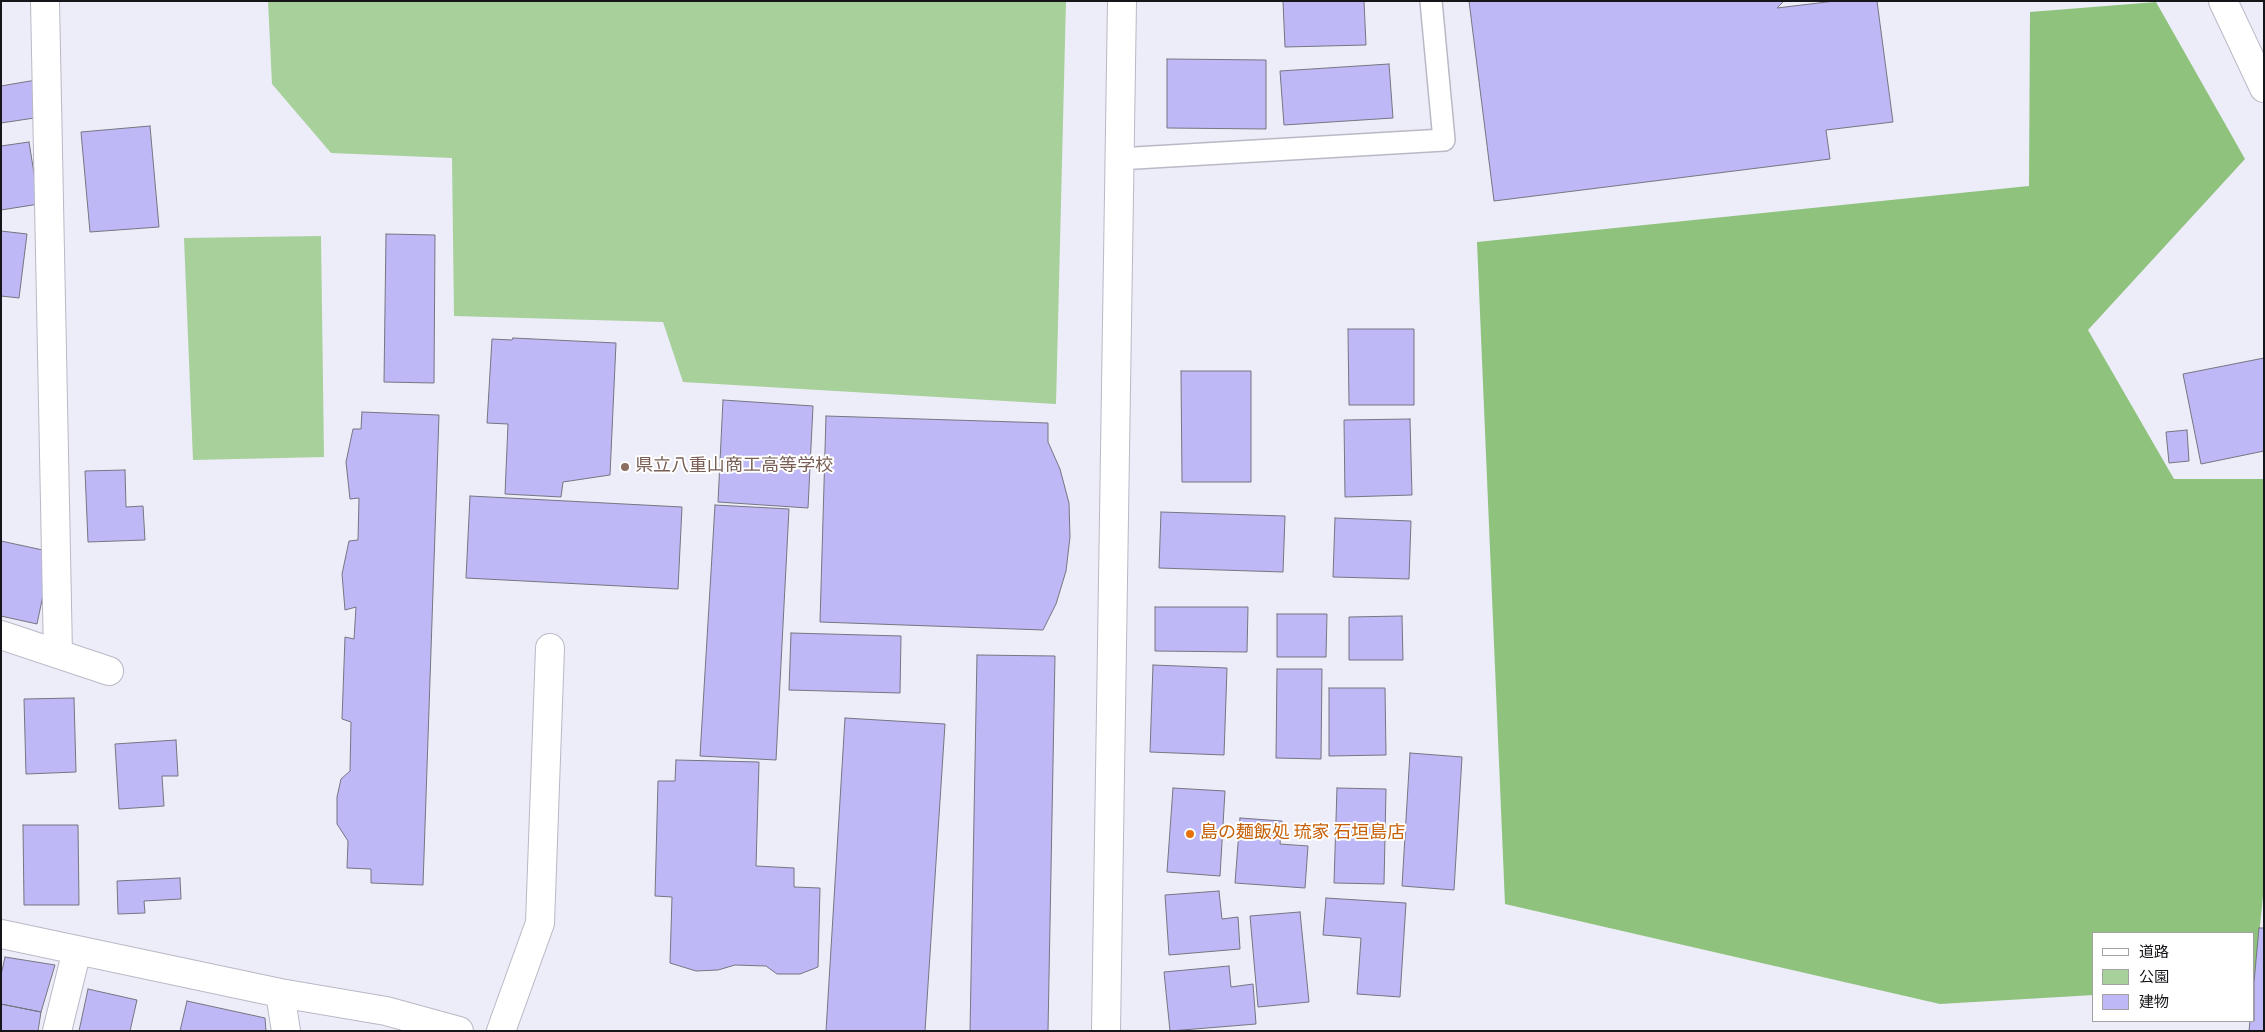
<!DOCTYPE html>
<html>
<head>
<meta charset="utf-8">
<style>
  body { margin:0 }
  #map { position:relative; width:2265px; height:1032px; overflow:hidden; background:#edecf9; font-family:"Source Sans 3","Noto Sans JP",sans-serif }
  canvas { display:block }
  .frame { position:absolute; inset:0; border:2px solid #16161a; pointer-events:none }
  .legend { position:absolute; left:2092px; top:932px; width:162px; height:90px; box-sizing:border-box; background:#fff; border:1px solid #a2a2a3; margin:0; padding:6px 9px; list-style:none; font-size:15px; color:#16161a }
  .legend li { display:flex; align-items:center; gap:10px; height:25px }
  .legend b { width:25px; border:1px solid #a2a2a3 }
</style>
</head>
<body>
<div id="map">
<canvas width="2265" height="1032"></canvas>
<div class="frame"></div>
<ul class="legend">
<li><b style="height:6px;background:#fff"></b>道路</li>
<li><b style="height:14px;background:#a8d09a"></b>公園</li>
<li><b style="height:14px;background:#beb8f6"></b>建物</li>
</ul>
</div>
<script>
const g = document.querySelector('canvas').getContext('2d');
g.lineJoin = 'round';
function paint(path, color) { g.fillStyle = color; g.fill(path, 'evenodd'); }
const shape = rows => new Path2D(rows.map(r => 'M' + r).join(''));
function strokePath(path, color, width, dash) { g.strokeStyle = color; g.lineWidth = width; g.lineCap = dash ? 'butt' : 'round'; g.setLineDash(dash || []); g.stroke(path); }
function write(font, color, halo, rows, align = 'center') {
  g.font = font + ' "Source Sans 3","Noto Sans JP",sans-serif'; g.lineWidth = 4; g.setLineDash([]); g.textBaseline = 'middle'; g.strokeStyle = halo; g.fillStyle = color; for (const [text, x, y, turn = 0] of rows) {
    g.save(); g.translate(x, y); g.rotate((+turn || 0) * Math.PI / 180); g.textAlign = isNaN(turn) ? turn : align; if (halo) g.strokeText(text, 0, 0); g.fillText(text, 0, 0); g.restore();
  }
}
const green = shape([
  [268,1,1066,1,1056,404,683,382,663,322,454,316,452,158,331,153,272,84],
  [321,236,324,457,193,460,184,238]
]);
const forest = shape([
  [2156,2,2245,159,2088,330,2174,479,2264,479,2264,886,2254,986,2254,933,2094,933,2094,995,1940,1004,1505,904,1477,242,2029,186,2030,12]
]);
const building = shape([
  [1283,1,1364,1,1366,45,1285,47,1283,1],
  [1469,1,1784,1,1777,8,1835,1,1877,1,1893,122,1826,130,1830,159,1494,201,1469,1],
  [1167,59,1266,60,1266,129,1167,128,1167,59],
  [1389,64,1393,118,1284,125,1280,71,1389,64],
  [36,80,41,117,1,123,1,86,36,80],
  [150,126,159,227,90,232,81,132,150,126],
  [29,142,39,204,1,210,1,146,29,142],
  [1,231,27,234,19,298,1,296,1,231],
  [386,234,435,235,434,383,384,382,386,234],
  [1348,329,1414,329,1414,405,1349,405,1348,329],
  [513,338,616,343,610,475,563,482,561,497,505,494,508,424,487,423,492,339,512,340,513,338],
  [2264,358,2264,451,2201,464,2183,374,2264,358],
  [1181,371,1251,371,1251,482,1182,482,1181,371],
  [723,400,813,406,808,508,718,502,723,400],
  [362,412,439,415,423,885,371,883,371,869,347,868,348,841,337,824,337,797,341,779,350,771,351,722,342,719,345,637,354,639,356,607,345,610,342,574,349,541,358,540,359,498,350,499,346,462,353,429,361,429,362,412],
  [826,416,1048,423,1048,442,1060,469,1069,503,1070,537,1066,571,1056,604,1043,630,820,622,826,416],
  [1410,419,1412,495,1345,497,1344,420,1410,419],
  [2187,430,2189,461,2169,463,2166,432,2187,430],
  [125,470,126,507,143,506,145,540,88,542,85,471,125,470],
  [470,496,682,507,678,589,466,578,470,496],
  [715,505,789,509,776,760,700,756,715,505],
  [1161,512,1285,516,1283,572,1159,568,1161,512],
  [1335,518,1411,521,1409,579,1333,577,1335,518],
  [1,541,52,552,37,624,1,616,1,541],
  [1155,607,1248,607,1247,652,1155,651,1155,607],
  [1277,614,1327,614,1326,657,1277,657,1277,614],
  [1402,616,1403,660,1349,660,1349,617,1402,616],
  [791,633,901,636,900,693,789,690,791,633],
  [977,655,1055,656,1048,1031,970,1031,977,655],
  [1153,665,1227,668,1224,755,1150,752,1153,665],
  [1277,669,1322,669,1321,759,1276,758,1277,669],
  [1329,688,1385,688,1386,755,1329,756,1329,688],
  [74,698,76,772,26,774,24,699,74,698],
  [845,718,945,724,925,1031,826,1031,845,718],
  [176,740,178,776,162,776,164,806,119,809,115,744,176,740],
  [1410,753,1462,757,1454,890,1402,886,1410,753],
  [676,760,759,762,756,866,794,868,794,887,820,888,818,967,800,974,777,974,766,966,735,965,718,970,696,971,670,963,672,897,655,896,658,781,675,781,676,760],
  [1173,788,1225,791,1220,876,1167,872,1173,788],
  [1337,788,1386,789,1384,884,1334,883,1337,788],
  [1240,818,1282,821,1280,844,1308,846,1305,888,1235,883,1240,818],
  [23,825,78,825,79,905,24,905,23,825],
  [180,878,181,899,144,901,145,913,118,914,117,881,180,878],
  [1219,891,1222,919,1238,917,1240,949,1169,955,1165,895,1219,891],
  [1326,898,1406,903,1400,997,1357,994,1361,938,1323,935,1326,898],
  [1300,912,1309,1002,1258,1007,1250,916,1300,912],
  [2259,928,2264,928,2264,1031,2249,1031,2250,1021,2254,1021,2254,982,2259,928],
  [5,957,55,965,41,1012,1,1004,1,975,5,957],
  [1229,966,1231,987,1253,984,1256,1024,1170,1031,1164,972,1229,966],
  [88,989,137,1000,130,1031,79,1031,88,989],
  [187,1001,265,1018,266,1031,180,1031,187,1001],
  [1,1004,41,1012,38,1031,1,1031,1,1004]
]);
const service = shape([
  [1118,159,1444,140,1431,1]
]);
const minor = shape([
  [45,1,58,654],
  [1,635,109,671],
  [1,934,280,993,386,1011,459,1031],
  [280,993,286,1031],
  [57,1031,77,950],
  [501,1031,540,923,550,648]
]);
const tertiary = shape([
  [1106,1031,1122,1]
]);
const trunk = shape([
  [2223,1,2264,88]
]);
const markers = [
  [625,467,5,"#8d6e63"],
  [1190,834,5,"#e8710a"]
];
const educationNames = [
  ["県立八重山商工高等学校",635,467]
];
const foodNames = [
  ["島の麺飯処 琉家 石垣島店",1200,834]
];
paint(green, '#a8d09a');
paint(forest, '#8fc27d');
paint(building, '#beb8f6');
strokePath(building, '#767580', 1);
strokePath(service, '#b9b9c5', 24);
strokePath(minor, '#b9b9c5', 30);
strokePath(tertiary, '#b9b9c5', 30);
strokePath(trunk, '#b9b9c5', 30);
strokePath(service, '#fff', 21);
strokePath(minor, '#fff', 28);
strokePath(tertiary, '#fff', 28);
strokePath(trunk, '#fff', 28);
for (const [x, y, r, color] of markers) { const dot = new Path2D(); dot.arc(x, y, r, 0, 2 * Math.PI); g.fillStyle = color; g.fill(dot); strokePath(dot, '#fff', 2); }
write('18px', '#785e54', '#fff', educationNames, 'left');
write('18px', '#c56008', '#fff', foodNames, 'left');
</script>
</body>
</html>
